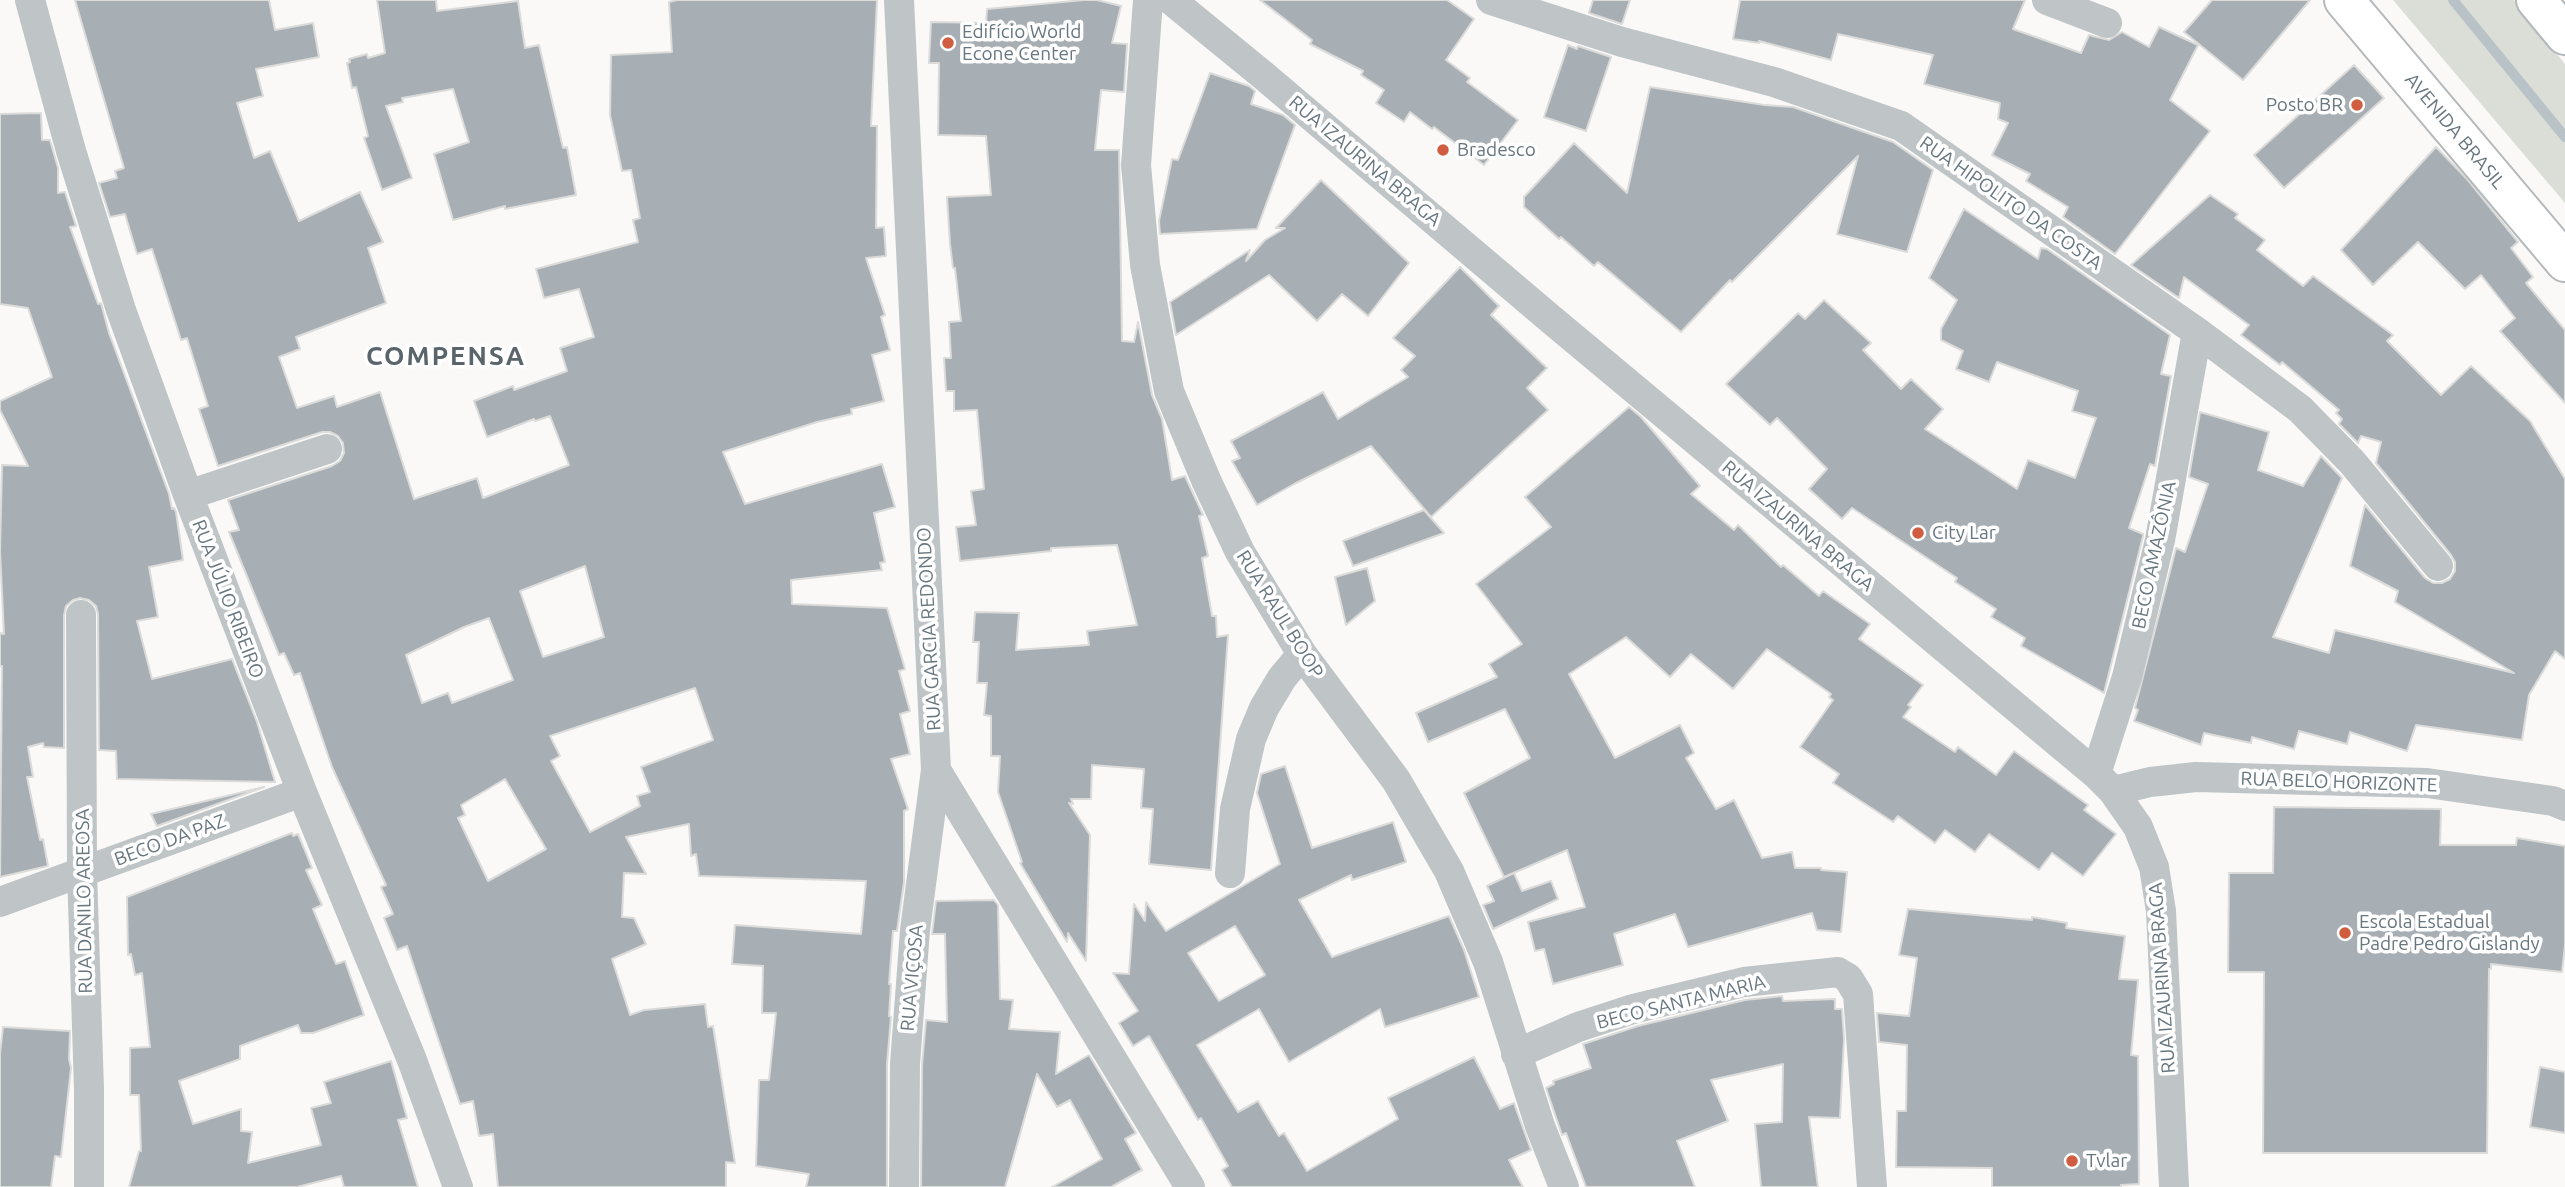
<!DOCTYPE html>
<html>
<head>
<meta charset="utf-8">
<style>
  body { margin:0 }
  canvas { display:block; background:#faf9f8 }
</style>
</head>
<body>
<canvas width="2565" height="1187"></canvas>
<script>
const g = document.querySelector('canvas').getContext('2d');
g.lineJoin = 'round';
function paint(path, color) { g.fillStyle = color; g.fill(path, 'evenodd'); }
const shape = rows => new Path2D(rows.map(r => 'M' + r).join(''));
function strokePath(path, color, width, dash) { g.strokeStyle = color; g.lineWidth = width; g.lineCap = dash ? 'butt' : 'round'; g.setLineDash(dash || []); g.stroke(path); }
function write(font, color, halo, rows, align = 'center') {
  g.font = font + ' Ubuntu,sans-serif'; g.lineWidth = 7; g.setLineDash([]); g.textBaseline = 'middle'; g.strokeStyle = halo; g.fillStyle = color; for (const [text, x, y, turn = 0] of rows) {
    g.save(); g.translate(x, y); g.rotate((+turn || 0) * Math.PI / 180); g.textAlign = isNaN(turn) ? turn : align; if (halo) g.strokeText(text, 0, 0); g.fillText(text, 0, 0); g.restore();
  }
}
const green = shape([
  [2393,0,2514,0,2565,64,2565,203]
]);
const stream = shape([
  [2453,0,2565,137]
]);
const building = shape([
  [75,0,269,0,275,30,313,23,319,57,256,69,263,96,237,103,254,158,270,151,299,221,360,192,383,242,368,248,386,303,296,337,300,349,279,357,297,408,334,396,337,407,380,392,414,499,477,478,483,498,569,465,550,416,535,421,534,419,487,437,474,401,513,386,514,390,567,371,560,348,594,337,579,289,544,298,536,269,638,242,633,220,640,218,631,170,622,171,610,115,611,55,672,52,669,2,677,0,877,0,871,126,877,126,876,228,884,227,886,256,866,258,885,315,881,317,890,350,872,355,884,401,851,409,852,414,817,422,723,452,745,504,882,464,895,507,874,513,885,562,880,563,882,570,791,580,792,604,887,608,905,669,899,671,910,711,900,714,910,754,891,759,908,809,904,811,904,882,897,931,893,931,889,984,891,984,889,1016,891,1017,887,1064,887,1187,806,1187,809,1174,756,1166,759,1080,769,1080,776,1013,762,1013,763,966,732,964,735,925,861,934,866,881,699,876,696,854,691,856,689,824,626,837,646,874,624,873,622,917,634,918,646,944,612,959,630,1015,644,1010,705,1004,708,1027,713,1026,735,1163,726,1162,726,1187,498,1187,493,1134,479,1136,473,1101,460,1104,407,946,397,950,384,918,393,914,381,887,386,885,332,767,300,673,294,675,284,653,279,655,229,532,239,530,228,500,332,466,340,461,344,453,343,443,338,436,330,432,322,432,218,466,199,409,208,406,187,338,181,340,152,249,137,254,125,214,110,217,99,183,117,178,115,171,124,168,75,0],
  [585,566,604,637,543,657,520,591,585,566],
  [489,618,513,680,452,703,448,693,422,703,406,655,464,627,489,618],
  [695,688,713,740,641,767,650,792,637,796,640,806,590,832,551,761,560,756,550,736,695,688],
  [505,779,546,849,488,881,458,818,465,815,461,805,505,779],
  [377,0,436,0,437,11,518,1,525,48,539,45,563,148,567,147,576,195,505,209,505,206,453,220,434,154,469,142,453,89,402,98,403,102,386,106,412,178,382,190,364,138,368,136,356,87,352,88,347,63,350,62,349,59,367,54,368,58,385,53,377,0],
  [1084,0,1097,0,1121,6,1112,43,1127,44,1124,92,1101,90,1095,150,1119,150,1122,341,1134,342,1138,322,1152,395,1162,419,1172,480,1185,476,1203,515,1199,516,1208,556,1202,558,1212,616,1216,616,1217,637,1228,635,1211,870,1149,864,1153,809,1141,808,1144,769,1092,765,1091,799,1071,799,1073,804,1069,803,1090,835,1086,961,1068,933,1067,942,1020,863,1022,862,998,792,1000,756,991,756,991,716,984,715,987,683,977,683,979,642,973,642,975,612,1019,613,1016,650,1089,645,1087,631,1137,625,1117,545,1051,548,1051,551,960,561,956,527,976,525,971,491,984,489,977,410,954,411,954,391,946,391,944,358,951,358,949,322,961,321,955,268,953,268,950,244,947,197,991,195,986,136,938,135,939,63,929,63,931,22,986,23,987,9,1084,0],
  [1260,0,1447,0,1474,19,1446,60,1470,78,1467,82,1518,120,1484,165,1434,127,1432,129,1410,112,1404,122,1376,103,1384,90,1361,75,1363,71,1310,44,1312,40,1260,0],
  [1593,0,1630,0,1622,24,1589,13,1593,0],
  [1740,0,2025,0,2013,29,2081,53,2089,35,2109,40,2122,32,2149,47,2159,27,2198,45,2170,100,2210,131,2115,254,2063,217,2068,207,2026,181,2030,174,1992,155,2008,123,1998,119,2000,103,1924,84,1933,55,1838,34,1831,60,1759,41,1759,43,1733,39,1740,0],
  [2212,0,2310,0,2243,80,2184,32,2212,0],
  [1568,45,1577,49,1578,46,1611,57,1586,131,1544,117,1568,45],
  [2354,65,2384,98,2284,188,2254,155,2354,65],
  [1210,73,1249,86,1255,91,1251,104,1283,115,1295,125,1257,229,1160,234,1159,221,1172,159,1178,160,1210,73],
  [1650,87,1764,105,1793,107,1893,142,1933,170,1907,252,1837,234,1858,156,1732,282,1730,280,1681,332,1598,262,1594,266,1561,237,1559,239,1524,207,1524,197,1574,143,1627,193,1650,87],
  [41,113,42,140,50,140,58,168,58,193,65,192,76,226,70,227,98,304,101,303,109,333,169,494,172,509,174,508,176,512,183,560,149,567,158,617,137,621,152,679,232,659,257,722,275,782,117,779,116,751,99,750,98,614,96,606,89,600,80,598,73,600,66,606,64,615,64,748,44,747,43,743,28,747,33,777,27,777,40,840,43,839,48,866,0,877,2,666,0,666,0,633,4,634,0,551,2,465,28,466,0,410,0,401,52,377,28,308,0,304,0,114,41,113],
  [2436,147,2467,179,2518,242,2511,248,2533,277,2526,283,2565,330,2565,403,2500,331,2515,318,2481,275,2465,289,2418,242,2373,285,2341,250,2436,147],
  [1321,180,1409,263,1368,316,1342,294,1317,321,1269,275,1176,335,1170,302,1250,250,1246,261,1265,240,1285,228,1276,228,1321,180],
  [2210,195,2238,214,2235,218,2265,240,2257,250,2303,286,2313,276,2393,335,2387,341,2441,395,2471,366,2530,421,2565,479,2565,659,2555,651,2529,695,2522,740,2416,725,2407,751,2350,732,2347,744,2299,731,2294,749,2252,737,2251,743,2204,733,2201,745,2134,721,2138,710,2135,708,2176,548,2185,552,2208,484,2189,477,2200,412,2269,432,2258,470,2303,486,2321,456,2342,478,2273,637,2329,653,2335,630,2514,673,2395,602,2398,591,2350,566,2365,505,2425,578,2433,583,2442,583,2450,579,2455,571,2455,562,2451,555,2376,463,2381,442,2361,436,2358,443,2339,424,2342,419,2336,413,2339,410,2282,362,2280,365,2241,335,2249,325,2184,277,2179,298,2131,265,2210,195],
  [1964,209,2038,259,2041,248,2047,249,2170,335,2161,374,2171,376,2155,466,2150,464,2129,528,2143,534,2143,536,2104,693,2021,646,2025,638,1991,617,1996,609,1955,582,1957,578,1852,508,1842,519,1809,489,1827,469,1777,418,1770,425,1726,384,1798,313,1805,319,1824,300,1871,343,1863,350,1901,389,1911,379,1943,409,1925,429,2017,489,2028,460,2075,478,2096,418,2072,411,2078,391,1997,362,1989,382,1956,369,1963,351,1941,340,1941,329,1957,300,1929,278,1964,209],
  [1460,267,1499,306,1491,315,1547,368,1527,388,1548,410,1431,517,1371,446,1294,484,1257,505,1232,461,1240,458,1231,441,1323,392,1338,419,1408,377,1401,370,1415,356,1393,338,1460,267],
  [1629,407,1641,417,1700,486,1691,494,1734,530,1738,525,1781,567,1783,565,1819,596,1823,591,1870,624,1859,639,1923,685,1908,705,1911,707,1903,717,1955,752,1958,747,1996,775,2014,751,2088,805,2084,810,2116,834,2083,876,2052,853,2039,870,1989,834,1975,852,1945,830,1935,843,1898,816,1893,822,1833,783,1839,774,1800,747,1833,700,1829,697,1831,694,1767,649,1733,689,1691,654,1670,677,1626,637,1569,674,1615,758,1680,725,1694,753,1686,758,1716,809,1734,800,1762,858,1792,852,1795,868,1821,868,1821,870,1847,872,1841,932,1817,930,1812,913,1688,947,1675,914,1614,934,1623,965,1553,984,1544,949,1535,951,1528,922,1585,907,1567,850,1504,877,1464,793,1530,758,1505,709,1428,742,1416,713,1497,677,1489,664,1522,644,1476,584,1551,527,1525,497,1629,407],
  [1424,510,1444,533,1353,566,1343,541,1424,510],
  [1367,568,1375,601,1346,625,1335,577,1367,568],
  [1285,766,1312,848,1393,822,1406,862,1352,880,1351,875,1299,900,1332,957,1449,916,1464,950,1479,997,1385,1027,1380,1009,1289,1062,1259,1009,1197,1045,1238,1112,1258,1101,1279,1136,1284,1133,1307,1171,1398,1119,1388,1098,1474,1057,1500,1109,1514,1103,1531,1150,1509,1160,1523,1187,1232,1187,1222,1170,1228,1166,1201,1118,1198,1120,1149,1036,1133,1046,1119,1023,1138,1011,1113,973,1129,974,1134,904,1145,921,1146,902,1166,931,1280,864,1257,793,1261,774,1285,766],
  [1235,926,1265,975,1219,1001,1188,953,1235,926],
  [264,787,157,826,151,814,264,787],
  [2274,807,2441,809,2440,845,2516,845,2517,838,2565,846,2565,945,2562,972,2491,964,2491,969,2489,969,2487,1153,2263,1153,2264,972,2228,972,2229,873,2273,873,2274,807],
  [292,833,293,836,298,834,306,853,312,868,306,870,322,905,313,909,336,964,345,961,364,1015,313,1033,301,1033,298,1025,240,1046,240,1059,179,1081,193,1124,241,1109,241,1131,252,1132,248,1163,321,1145,311,1108,331,1103,324,1082,391,1061,407,1118,398,1120,418,1187,344,1187,341,1176,297,1187,129,1187,139,1151,141,1151,139,1095,130,1095,130,1048,150,1047,142,973,135,975,131,954,128,955,127,897,292,833],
  [1514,873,1522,891,1551,881,1558,899,1493,929,1483,905,1494,901,1487,886,1514,873],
  [994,900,998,905,1000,999,1013,1000,1009,1029,1060,1032,1056,1074,1089,1055,1136,1133,1125,1139,1142,1170,1111,1187,1052,1187,1102,1159,1070,1100,1057,1107,1037,1074,1005,1187,921,1187,922,1065,926,1020,947,1022,945,934,932,934,936,901,994,900],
  [1908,909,2032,920,2032,917,2067,923,2066,928,2125,936,2119,979,2138,980,2131,1055,2138,1056,2139,1184,2121,1185,2121,1187,1992,1187,1992,1168,1896,1167,1897,1111,1906,1111,1907,1045,1879,1042,1877,1013,1909,1016,1917,958,1899,955,1908,909],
  [1782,996,1783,1001,1835,999,1835,1009,1842,1009,1844,1039,1840,1118,1809,1117,1818,1187,1761,1187,1755,1124,1782,1122,1783,1064,1711,1080,1728,1121,1677,1141,1695,1187,1586,1187,1566,1133,1562,1135,1546,1088,1554,1084,1553,1081,1591,1068,1583,1044,1638,1026,1745,1000,1782,996],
  [3,1027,70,1031,69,1059,71,1068,61,1157,55,1156,51,1187,0,1187,0,1054,3,1027],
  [2540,1067,2565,1072,2565,1133,2530,1127,2540,1067]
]);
const minor = shape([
  [30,0,71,151,121,310,188,495,302,792,412,1060,458,1187],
  [899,0,936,770,1190,1187],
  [1148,0,1136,165,1145,265,1169,391,1206,480,1240,552,1302,654,1396,780,1449,871,1488,962,1540,1126,1564,1187],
  [1171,0,1264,76,1553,321,2096,774,2113,791,2138,827,2154,867,2161,911,2174,1187],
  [1491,0,1622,42,1774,82,1901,126,2197,332,2300,409,2352,462,2438,566],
  [2047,0,2107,23],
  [188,495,327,449],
  [81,615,82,872,89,1090,89,1187],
  [2096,774,2127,677,2160,540,2197,332],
  [2113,791,2150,782,2196,777,2427,783,2553,801,2565,806],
  [1230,873,1235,809,1251,739,1264,708,1282,678,1302,654],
  [0,902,302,792],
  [1516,1054,1578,1027,1633,1009,1744,982,1838,972,1848,978,1858,994,1872,1187],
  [904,1187,905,1064,915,930,936,770]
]);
const trunk = shape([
  [2344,0,2565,262],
  [2536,0,2565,35]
]);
const markers = [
  [948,43,7,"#d15d40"],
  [2357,105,7,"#d15d40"],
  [1443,150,7,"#d15d40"],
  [1918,533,7,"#d15d40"],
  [2345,933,7,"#d15d40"],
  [2072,1161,7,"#d15d40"]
];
const poiNames = [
  ["Edifício World",962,32],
  ["Econe Center",962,54],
  ["Posto BR",2343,105,"right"],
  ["Bradesco",1457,150],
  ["City Lar",1932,533],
  ["Escola Estadual",2359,922],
  ["Padre Pedro Gislandy",2359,944],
  ["Tvlar",2086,1161]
];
const streetNames = [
  ["AVENIDA BRASIL",2455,131,50],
  ["RUA IZAURINA BRAGA",1365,161,40],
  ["RUA HIPOLITO DA COSTA",2011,203,35],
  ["RUA IZAURINA BRAGA",1798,526,40],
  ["BECO AMAZÔNIA",2154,555,-78],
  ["RUA JÚLIO RIBEIRO",228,599,69],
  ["RUA RAUL BOOP",1280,614,58],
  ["RUA GARCIA REDONDO",929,629,-93],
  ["RUA BELO HORIZONTE",2339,782,2],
  ["BECO DA PAZ",170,840,-20],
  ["RUA DANILO AREOSA",84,901,-91],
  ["RUA VIÇOSA",912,978,-85],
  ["RUA IZAURINA BRAGA",2162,978,-94],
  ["BECO SANTA MARIA",1681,1002,-14]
];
const districtNames = [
  ["COMPENSA",446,356]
];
paint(green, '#daded7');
strokePath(stream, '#b9c3c7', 10);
paint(building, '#a7aeb4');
strokePath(building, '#dbdbda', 2);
strokePath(trunk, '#b5b9bc', 42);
strokePath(minor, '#bfc4c7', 30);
strokePath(trunk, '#fff', 38);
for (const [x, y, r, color] of markers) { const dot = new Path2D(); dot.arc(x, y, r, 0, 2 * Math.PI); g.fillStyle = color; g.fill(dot); strokePath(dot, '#fff', 2.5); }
write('19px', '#67767f', '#fff', poiNames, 'left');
write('19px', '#67767f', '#fff', streetNames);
g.letterSpacing = '2px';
write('bold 26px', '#59646b', '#fff', districtNames);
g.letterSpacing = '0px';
</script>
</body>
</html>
